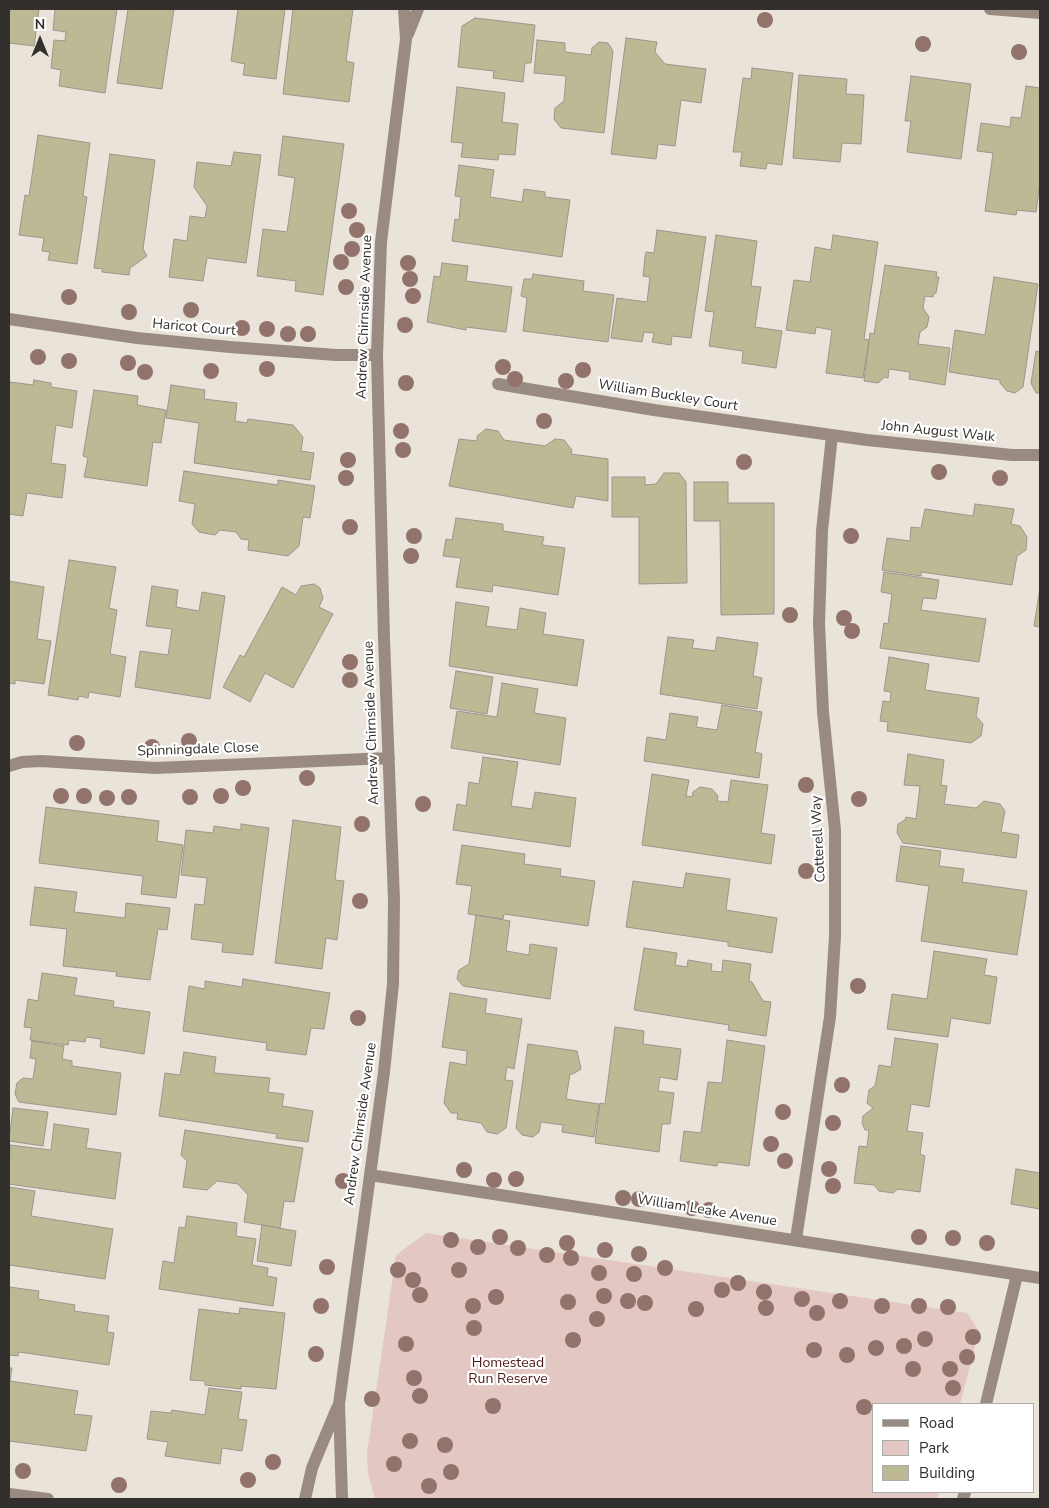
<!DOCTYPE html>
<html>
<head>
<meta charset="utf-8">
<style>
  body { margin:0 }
  #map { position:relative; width:1049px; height:1508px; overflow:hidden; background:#e9e3da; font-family:"Nunito Sans",sans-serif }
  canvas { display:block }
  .frame { position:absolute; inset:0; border:10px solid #322f2c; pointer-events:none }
  .legend { position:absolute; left:872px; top:1403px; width:162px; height:90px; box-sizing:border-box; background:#fff; border:1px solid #adacab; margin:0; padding:6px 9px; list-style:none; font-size:15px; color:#322f2c }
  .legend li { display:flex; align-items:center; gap:10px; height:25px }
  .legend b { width:25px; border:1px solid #adacab }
  .north { position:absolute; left:15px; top:15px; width:50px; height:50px; -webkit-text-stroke:4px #fff; paint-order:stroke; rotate:0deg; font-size:14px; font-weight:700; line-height:20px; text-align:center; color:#322f2c }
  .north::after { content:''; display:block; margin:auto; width:18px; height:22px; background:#322f2c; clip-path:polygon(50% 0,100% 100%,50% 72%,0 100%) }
</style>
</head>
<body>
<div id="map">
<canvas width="1049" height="1508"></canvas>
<div class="frame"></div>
<ul class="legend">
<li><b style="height:6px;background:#9a8b82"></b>Road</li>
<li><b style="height:14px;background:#e3c7c2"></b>Park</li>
<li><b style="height:14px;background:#bdb995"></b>Building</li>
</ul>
<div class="north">N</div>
</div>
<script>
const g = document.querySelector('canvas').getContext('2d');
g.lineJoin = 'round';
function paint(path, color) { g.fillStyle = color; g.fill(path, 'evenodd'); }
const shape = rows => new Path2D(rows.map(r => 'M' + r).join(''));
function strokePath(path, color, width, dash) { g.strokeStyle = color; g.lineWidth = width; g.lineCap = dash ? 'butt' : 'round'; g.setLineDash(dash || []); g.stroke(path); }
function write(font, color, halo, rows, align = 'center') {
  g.font = font + ' "Nunito Sans",sans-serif'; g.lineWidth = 4.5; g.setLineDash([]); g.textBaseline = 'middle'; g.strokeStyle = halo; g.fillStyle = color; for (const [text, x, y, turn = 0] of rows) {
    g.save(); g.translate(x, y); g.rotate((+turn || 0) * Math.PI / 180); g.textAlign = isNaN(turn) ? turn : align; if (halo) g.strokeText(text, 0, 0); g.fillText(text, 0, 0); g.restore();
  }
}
const green = shape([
  [426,1233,967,1313,979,1331,960,1404,873,1404,873,1492,939,1492,937,1499,375,1499,368,1473,367,1453,396,1255]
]);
const building = shape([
  [9,9,39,9,34,46,9,43,9,9],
  [55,9,117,9,105,93,59,86,61,70,51,68,54,40,65,41,66,32,53,30,55,9],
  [128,9,174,9,162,89,117,83,128,9],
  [238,9,285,9,276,79,243,75,245,64,231,61,238,9],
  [293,9,353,9,346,61,354,63,349,102,283,94,293,9],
  [475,18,535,25,531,63,525,63,523,82,493,78,494,71,458,67,462,26,475,18],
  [626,38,657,42,655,52,665,64,706,69,701,103,681,100,675,146,658,144,656,159,611,154,626,38],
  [537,40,565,43,565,52,591,55,592,48,599,42,608,43,613,51,604,133,561,128,554,119,555,108,564,101,566,76,534,73,537,40],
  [752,68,793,73,782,165,767,163,766,169,740,166,742,152,733,152,743,78,751,79,752,68],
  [799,75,847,79,846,94,864,95,861,144,842,143,840,162,793,158,799,75],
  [911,76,971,84,961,159,907,152,911,121,905,121,911,76],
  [1026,86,1040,88,1040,183,1036,212,1017,210,1016,215,985,211,993,153,977,151,981,123,1010,127,1011,117,1021,118,1026,86],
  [457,87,505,93,502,122,518,124,515,155,499,154,498,160,461,157,463,143,451,142,457,87],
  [38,135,90,143,83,196,87,197,77,264,48,260,50,252,42,251,44,238,19,235,25,195,29,196,38,135],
  [283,136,344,144,323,295,295,291,296,281,257,276,263,229,287,232,295,178,278,175,283,136],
  [234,152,261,155,246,263,207,258,203,281,169,277,174,239,187,241,190,216,205,218,207,206,194,187,197,162,231,166,234,152],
  [110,154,155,160,143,249,147,256,130,268,129,275,102,272,103,269,94,268,110,154],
  [459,165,494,170,490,197,522,202,524,189,545,192,545,197,570,200,562,257,452,241,455,219,459,220,461,197,455,196,459,165],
  [657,230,706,237,691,338,672,336,671,345,652,342,654,333,644,332,642,342,611,338,617,298,647,302,650,277,643,276,645,257,646,252,654,253,657,230],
  [716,235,757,241,751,286,761,287,755,327,782,331,776,368,742,363,743,351,709,346,714,312,705,311,716,235],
  [833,235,878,242,864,339,869,340,863,378,826,373,832,330,816,327,815,334,786,330,794,280,810,282,815,247,831,250,833,235],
  [442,263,468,266,466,281,512,287,506,332,466,327,466,330,427,322,434,276,440,277,442,263],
  [885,265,937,272,936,277,939,277,936,293,934,293,933,297,925,296,923,308,929,317,927,327,920,332,918,344,950,348,945,385,909,379,910,372,889,369,888,378,885,377,878,383,864,381,870,333,874,334,885,265],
  [533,274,584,281,583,291,614,295,608,342,523,331,527,298,521,296,524,279,532,279,533,274],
  [994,277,1038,284,1023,387,1015,393,1007,391,1000,383,1000,380,949,372,955,330,985,335,994,277],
  [1040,348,1040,393,1036,393,1031,383,1036,351,1040,352,1040,348],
  [34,380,51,383,51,387,77,391,72,428,56,425,51,463,66,465,62,498,27,493,23,516,9,514,9,388,10,382,33,385,34,380],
  [171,385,205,390,204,399,237,403,235,421,247,423,248,419,293,425,303,437,301,451,314,453,310,480,194,463,199,423,166,418,171,385],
  [94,390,138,396,137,405,166,410,161,443,153,442,147,486,84,477,88,458,83,456,94,390],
  [486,429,498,431,504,440,545,446,555,439,564,440,572,450,571,454,608,459,608,501,576,496,573,508,449,486,459,439,477,441,477,436,486,429],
  [184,471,278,485,278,480,315,486,310,518,303,517,299,546,288,556,248,550,249,540,241,539,236,532,220,530,215,535,199,532,192,524,195,504,179,501,184,471],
  [664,473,679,473,686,482,687,583,639,584,639,517,612,517,612,477,645,477,645,485,656,484,664,473],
  [694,482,728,482,728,503,774,503,774,614,721,615,720,521,694,521,694,482],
  [975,504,1014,509,1011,524,1020,526,1027,537,1026,550,1017,556,1012,585,921,572,921,576,882,570,887,538,910,541,911,527,921,528,925,509,973,516,975,504],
  [456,518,503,524,503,531,544,537,542,545,565,548,558,595,493,585,492,592,456,587,461,558,443,556,446,539,452,540,456,518],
  [69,560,116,567,109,608,117,610,110,654,126,657,120,697,89,692,88,698,79,696,78,700,48,695,69,560],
  [884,572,939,580,936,599,923,598,921,610,986,619,979,662,880,648,884,623,888,624,892,594,881,592,884,572],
  [9,581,44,587,37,639,51,641,44,684,15,680,15,684,9,683,9,581],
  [314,584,320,588,323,598,319,607,333,614,293,688,265,673,250,702,223,687,240,655,244,657,282,587,296,595,301,586,314,584],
  [152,586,178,590,176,607,199,611,202,592,225,596,210,699,135,687,140,651,168,655,172,629,146,626,152,586],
  [1040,588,1040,627,1034,626,1040,588],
  [456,602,489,607,486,626,517,630,520,608,546,613,543,634,584,640,577,686,449,666,456,602],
  [668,637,694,640,692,648,715,651,717,637,758,643,753,676,762,678,757,709,660,694,668,637],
  [889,657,929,664,925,690,979,698,976,716,983,724,981,736,971,743,887,731,888,722,880,721,883,701,890,702,891,692,884,691,889,657],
  [456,671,493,677,487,714,450,708,456,671],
  [502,683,538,689,534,713,566,718,560,765,451,748,457,711,497,717,502,683],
  [722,705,762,712,755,752,762,754,759,778,644,761,647,737,666,740,670,713,698,717,696,727,717,730,722,705],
  [908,754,944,760,941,785,947,786,944,804,976,808,984,801,1000,804,1005,811,1001,832,1019,835,1016,858,903,843,897,833,898,824,905,820,906,817,916,819,920,786,904,785,908,754],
  [483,757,518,762,511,806,532,809,535,792,576,798,570,847,453,830,457,804,466,806,469,782,479,784,483,757],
  [652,774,689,780,686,796,692,797,693,792,700,787,712,789,718,796,717,801,728,802,731,780,768,785,761,833,775,835,771,864,642,845,652,774],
  [46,807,159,821,157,841,183,845,176,898,141,894,143,876,39,863,46,807],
  [293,820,341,827,335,880,344,881,337,940,326,938,322,969,275,963,293,820],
  [241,824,269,828,253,955,222,952,223,943,191,939,195,904,204,905,207,878,181,875,186,830,213,833,214,826,241,830,241,824],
  [462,845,525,854,524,864,561,869,560,876,595,881,588,926,504,914,503,919,468,914,472,886,456,884,462,845],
  [901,846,941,851,939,866,964,869,962,882,1027,891,1017,955,921,941,929,886,896,881,901,846],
  [686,873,730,879,726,910,777,918,772,953,728,946,728,942,626,927,633,881,683,888,686,873],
  [35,887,77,892,74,912,125,918,126,903,170,908,167,930,158,929,150,980,116,976,117,972,63,966,67,929,30,925,35,887],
  [476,915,510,921,506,951,529,955,530,944,557,948,550,999,463,986,457,979,459,970,469,964,476,915],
  [644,948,677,953,675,965,687,967,688,960,712,964,711,971,722,972,723,960,751,964,749,981,752,982,763,1001,771,1002,766,1036,728,1030,729,1025,634,1010,644,948],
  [934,951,987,959,984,975,997,977,990,1024,951,1018,948,1037,887,1029,892,994,927,999,934,951],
  [42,973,77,978,74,995,114,1001,113,1007,150,1012,144,1054,100,1047,101,1039,86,1037,85,1042,69,1040,68,1045,30,1040,32,1028,24,1027,28,999,38,1001,42,973],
  [243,979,330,993,324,1029,311,1028,306,1055,266,1050,267,1043,183,1031,189,986,205,989,205,981,242,987,243,979],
  [450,993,487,999,485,1013,522,1019,514,1069,507,1067,505,1080,513,1081,506,1128,497,1134,487,1132,481,1123,457,1119,458,1113,451,1113,444,1103,450,1062,466,1065,467,1051,442,1047,450,993],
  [615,1027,644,1031,643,1044,681,1049,677,1080,660,1077,658,1091,674,1093,670,1124,662,1124,659,1152,595,1143,600,1103,605,1104,615,1027],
  [895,1038,938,1044,929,1107,911,1104,907,1131,923,1133,920,1154,925,1156,920,1192,898,1189,893,1193,879,1191,874,1185,854,1183,859,1146,867,1147,869,1130,865,1130,862,1123,863,1116,873,1108,867,1103,869,1090,875,1086,879,1065,891,1067,895,1038],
  [727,1040,765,1046,749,1166,718,1162,717,1166,680,1161,684,1131,701,1133,708,1082,722,1083,727,1040],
  [32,1041,64,1046,62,1059,72,1061,72,1066,121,1073,116,1115,19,1102,15,1094,17,1083,23,1078,33,1079,36,1059,30,1058,32,1041],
  [528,1044,577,1051,581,1069,573,1074,570,1074,566,1099,599,1104,594,1137,562,1132,563,1125,541,1122,539,1132,533,1137,522,1135,516,1128,528,1044],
  [184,1052,216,1057,214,1073,270,1078,268,1092,284,1094,282,1106,313,1111,308,1142,276,1138,277,1134,159,1116,165,1073,180,1075,184,1052],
  [13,1108,48,1112,43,1146,9,1141,13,1108],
  [54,1124,89,1129,86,1148,121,1153,115,1199,9,1184,10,1145,51,1150,54,1124],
  [185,1130,303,1148,294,1202,284,1201,280,1228,244,1222,248,1195,238,1184,217,1181,207,1190,183,1187,187,1161,181,1155,185,1130],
  [1016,1169,1040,1173,1040,1209,1011,1204,1016,1169],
  [9,1187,35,1191,31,1216,113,1229,105,1279,9,1265,9,1187],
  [187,1216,237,1223,236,1236,256,1239,252,1265,268,1268,267,1276,277,1278,273,1306,159,1289,163,1261,174,1263,179,1227,185,1228,187,1216],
  [262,1225,296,1231,291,1266,257,1261,262,1225],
  [9,1287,39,1291,38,1299,75,1305,74,1311,109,1316,107,1332,114,1333,109,1365,19,1352,18,1356,9,1355,9,1287],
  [240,1308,285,1313,276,1389,241,1386,241,1389,205,1385,205,1381,190,1380,199,1309,239,1314,240,1308],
  [9,1368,12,1368,10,1381,78,1391,74,1414,92,1416,86,1451,9,1441,9,1368],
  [209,1388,242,1392,238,1419,247,1420,242,1451,222,1448,220,1464,165,1456,168,1442,147,1439,151,1411,171,1413,172,1410,205,1415,209,1388]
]);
const minor = shape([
  [990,9,1040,13],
  [408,34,418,9],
  [9,319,137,338,230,347,336,355,377,355],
  [498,384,654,410,867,440,1012,455,1040,455],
  [9,766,22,762,41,761,155,768,389,758],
  [370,1175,1040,1278],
  [796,1239,830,1017,835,936,835,830,823,712,819,623,822,531,832,435],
  [986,1404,1017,1275],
  [9,1494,48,1499],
  [305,1499,312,1468,337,1408],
  [342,1499,339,1404,384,1072,393,984,394,900,384,639,377,355,381,242,406,39,404,9],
  [963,1499,965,1492]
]);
const trees = [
  [765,20],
  [923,44],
  [1019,52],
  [349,211],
  [357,230],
  [352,249],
  [341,262],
  [408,263],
  [410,279],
  [346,287],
  [413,296],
  [69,297],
  [191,310],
  [129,312],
  [405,325],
  [242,328],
  [267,329],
  [288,334],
  [308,334],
  [38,357],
  [69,361],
  [128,363],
  [503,367],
  [267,369],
  [583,370],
  [211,371],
  [145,372],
  [515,379],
  [566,381],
  [406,383],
  [544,421],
  [401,431],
  [403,450],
  [348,460],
  [744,462],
  [939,472],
  [346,478],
  [1000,478],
  [350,527],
  [414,536],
  [851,536],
  [411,556],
  [790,615],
  [844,618],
  [852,631],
  [350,662],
  [350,680],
  [189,741],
  [77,743],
  [152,747],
  [307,778],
  [806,785],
  [243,788],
  [61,796],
  [84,796],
  [221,796],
  [129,797],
  [190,797],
  [107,798],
  [859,799],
  [423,804],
  [362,824],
  [806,871],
  [360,901],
  [858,986],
  [358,1018],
  [842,1085],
  [783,1112],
  [833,1123],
  [771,1144],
  [785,1161],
  [829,1169],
  [464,1170],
  [516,1179],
  [494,1180],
  [343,1181],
  [833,1186],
  [623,1198],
  [639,1199],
  [692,1208],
  [709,1210],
  [500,1237],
  [919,1237],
  [953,1238],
  [451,1240],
  [567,1243],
  [987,1243],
  [478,1247],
  [518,1248],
  [605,1250],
  [639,1254],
  [547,1255],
  [571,1258],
  [327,1267],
  [665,1268],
  [398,1270],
  [459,1270],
  [599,1273],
  [634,1274],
  [413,1280],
  [738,1283],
  [722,1290],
  [764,1292],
  [420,1295],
  [604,1296],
  [496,1297],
  [802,1299],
  [628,1301],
  [840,1301],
  [568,1302],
  [645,1303],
  [321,1306],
  [473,1306],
  [882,1306],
  [919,1306],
  [948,1307],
  [766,1308],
  [696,1309],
  [817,1313],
  [597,1319],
  [474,1328],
  [973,1337],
  [925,1339],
  [573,1340],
  [406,1344],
  [904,1346],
  [876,1348],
  [814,1350],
  [316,1354],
  [847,1355],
  [967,1357],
  [913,1369],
  [950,1369],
  [414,1378],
  [953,1388],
  [420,1396],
  [372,1399],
  [493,1406],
  [864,1407],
  [410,1441],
  [445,1445],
  [273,1462],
  [394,1464],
  [23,1471],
  [451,1472],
  [248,1480],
  [119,1485],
  [429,1486]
];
const streetNames = [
  ["Andrew Chirnside Avenue",365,317,-88],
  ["Haricot Court",194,328,5],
  ["William Buckley Court",668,396,9],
  ["John August Walk",938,432,6],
  ["Andrew Chirnside Avenue",372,723,-92],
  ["Spinningdale Close",198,750,-2],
  ["Cotterell Way",819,839,-93],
  ["Andrew Chirnside Avenue",361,1124,-82],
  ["William Leake Avenue",707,1211,9]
];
const parkNames = [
  ["Homestead",508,1364],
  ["Run Reserve",508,1380]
];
paint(green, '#e3c7c2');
paint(building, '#bdb995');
strokePath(building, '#98978d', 1);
strokePath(minor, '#9a8b82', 12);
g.fillStyle = '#92736c';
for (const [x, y] of trees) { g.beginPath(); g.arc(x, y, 8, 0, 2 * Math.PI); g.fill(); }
write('14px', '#322f2c', '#fff', streetNames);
write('14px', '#4b1812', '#fff', parkNames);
</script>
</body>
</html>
